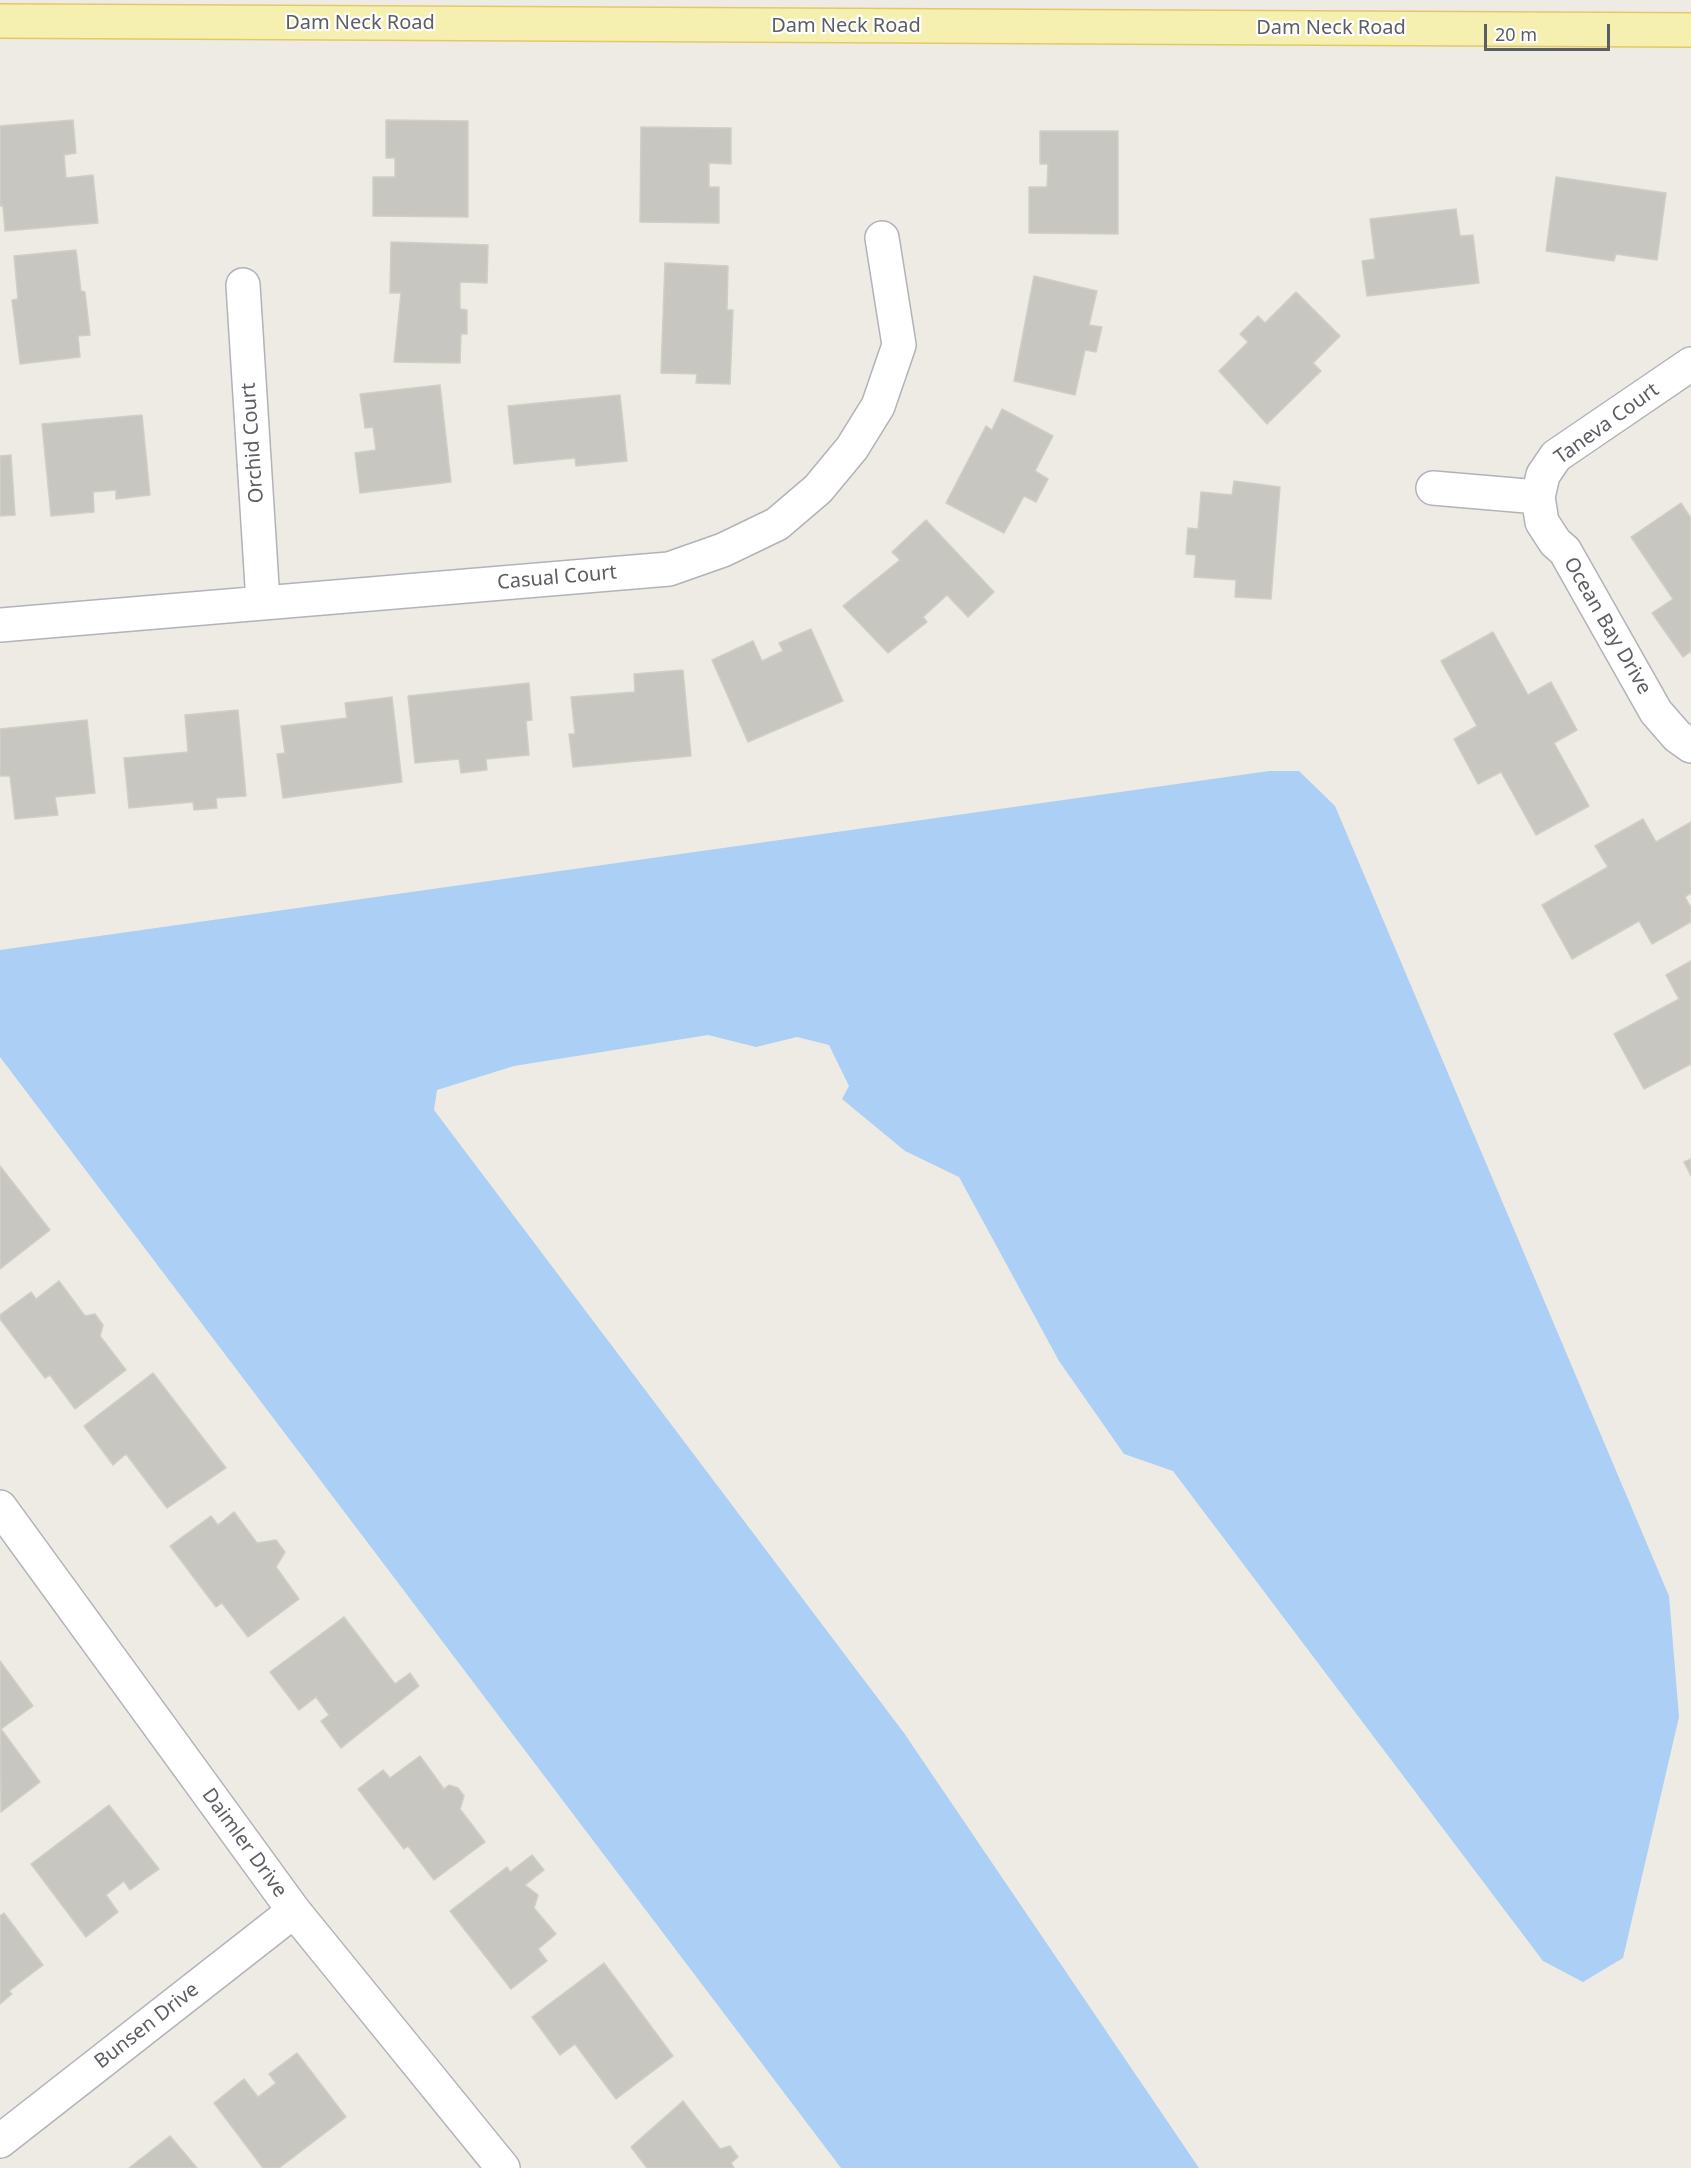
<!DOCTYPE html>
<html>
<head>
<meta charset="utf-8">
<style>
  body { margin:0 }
  #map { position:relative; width:1691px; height:2168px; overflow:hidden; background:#edebe4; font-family:"Noto Sans",sans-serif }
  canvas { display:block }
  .scale { position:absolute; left:1484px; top:24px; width:126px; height:27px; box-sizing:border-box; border:3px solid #5c5e63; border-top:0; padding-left:8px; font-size:18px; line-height:21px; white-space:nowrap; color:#5c5e63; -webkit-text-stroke:4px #fff; paint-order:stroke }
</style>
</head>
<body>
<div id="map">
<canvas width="1691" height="2168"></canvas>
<div class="scale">20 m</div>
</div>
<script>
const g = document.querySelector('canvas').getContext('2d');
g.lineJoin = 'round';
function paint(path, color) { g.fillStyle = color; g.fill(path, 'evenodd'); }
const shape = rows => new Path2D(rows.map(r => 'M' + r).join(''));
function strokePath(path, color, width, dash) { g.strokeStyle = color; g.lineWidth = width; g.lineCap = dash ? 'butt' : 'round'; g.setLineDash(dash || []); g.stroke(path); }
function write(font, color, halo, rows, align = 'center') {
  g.font = font + ' "Noto Sans",sans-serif'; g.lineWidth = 4.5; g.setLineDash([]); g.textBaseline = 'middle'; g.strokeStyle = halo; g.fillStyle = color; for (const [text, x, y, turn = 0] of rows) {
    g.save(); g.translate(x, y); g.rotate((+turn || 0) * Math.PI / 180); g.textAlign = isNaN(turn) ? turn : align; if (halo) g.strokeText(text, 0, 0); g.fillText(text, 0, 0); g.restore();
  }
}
const water = shape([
  [1269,771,1299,771,1335,806,1669,1596,1679,1717,1623,1958,1583,1982,1543,1961,1173,1471,1124,1454,1059,1361,959,1177,905,1151,842,1099,849,1086,829,1045,797,1037,756,1047,708,1035,514,1066,437,1090,434,1110,904,1733,1199,2168,841,2168,0,1057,0,950]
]);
const building = shape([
  [73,120,76,153,64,155,66,178,93,175,98,223,5,231,3,206,0,206,0,126,73,120],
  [386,120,468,121,468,217,373,216,373,177,395,177,395,158,386,158,386,120],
  [641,127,731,128,731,164,709,163,709,187,719,187,719,223,640,222,641,127],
  [1040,131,1118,131,1118,234,1029,233,1029,187,1047,187,1048,164,1040,164,1040,131],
  [1556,177,1666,193,1657,260,1616,254,1614,261,1546,251,1556,177],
  [1456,209,1460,236,1473,235,1479,283,1367,296,1362,261,1375,259,1370,219,1456,209],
  [391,242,488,245,487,283,460,282,460,309,467,310,467,334,461,334,460,363,394,362,401,293,390,293,391,242],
  [76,250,81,291,85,292,90,335,78,336,80,357,20,364,12,300,18,299,14,256,76,250],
  [665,263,728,266,727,310,733,310,730,384,696,383,697,374,661,373,665,263],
  [1034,276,1097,291,1089,325,1102,327,1096,352,1085,350,1075,395,1014,381,1034,276],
  [1296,292,1340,336,1313,363,1321,371,1267,424,1219,371,1248,342,1240,334,1258,316,1265,323,1296,292],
  [440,385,451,482,360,493,355,453,376,450,373,427,365,428,360,394,440,385],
  [620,395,627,461,576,466,575,458,514,464,508,406,620,395],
  [1002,409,1053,436,1035,471,1048,479,1036,502,1024,496,1004,533,946,503,986,426,992,430,1002,409],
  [142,415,150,495,116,499,116,490,93,492,94,512,51,516,42,424,142,415],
  [11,455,15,515,0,516,0,456,11,455],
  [1234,481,1280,487,1271,599,1235,597,1236,580,1194,577,1196,555,1186,554,1188,528,1198,529,1201,492,1232,495,1234,481],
  [1681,503,1691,518,1691,651,1683,657,1652,613,1673,599,1631,537,1681,503],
  [926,520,994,592,968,617,947,595,923,617,927,622,888,653,843,606,900,560,892,552,926,520],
  [811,629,843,701,748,742,712,660,753,641,762,661,783,651,779,643,811,629],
  [1493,632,1528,695,1551,682,1577,730,1554,743,1589,806,1536,835,1501,772,1478,784,1454,739,1477,726,1441,661,1493,632],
  [683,670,691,756,573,767,569,734,575,734,571,697,635,692,634,674,683,670],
  [529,683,532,720,526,721,529,755,486,759,487,770,461,773,459,759,415,763,408,696,529,683],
  [392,697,402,782,283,798,277,754,285,753,281,726,347,718,345,703,392,697],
  [238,710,246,796,216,798,217,808,194,810,193,802,129,808,124,758,188,752,185,715,238,710],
  [87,720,95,793,55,797,58,815,15,819,10,776,0,776,0,729,87,720],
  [1643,819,1656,842,1691,822,1691,893,1685,897,1691,908,1691,922,1652,944,1639,921,1572,959,1542,905,1608,867,1595,846,1643,819],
  [1691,961,1691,1064,1644,1089,1614,1034,1679,999,1666,975,1691,961],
  [1691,1159,1691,1176,1684,1162,1691,1159],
  [0,1166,50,1230,0,1269,0,1166],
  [59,1281,85,1316,95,1314,103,1325,100,1336,126,1370,75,1409,50,1375,45,1378,0,1319,0,1315,31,1292,36,1299,59,1281],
  [153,1373,226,1468,167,1508,126,1454,113,1465,84,1426,153,1373],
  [234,1512,257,1543,276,1540,285,1552,276,1567,299,1599,248,1637,222,1603,216,1607,170,1546,211,1516,218,1525,234,1512],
  [344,1617,395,1684,410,1673,419,1686,341,1748,321,1721,329,1715,316,1697,299,1710,270,1672,344,1617],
  [0,1661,33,1706,1,1729,40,1782,1,1812,0,1661],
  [420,1756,444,1789,449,1785,458,1788,464,1796,460,1809,485,1842,434,1880,408,1846,404,1849,358,1789,383,1770,390,1778,420,1756],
  [109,1805,159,1869,130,1890,124,1881,106,1895,118,1912,86,1937,31,1864,109,1805],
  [532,1855,544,1870,525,1885,538,1895,534,1908,556,1934,538,1949,547,1961,511,1989,450,1911,507,1867,510,1872,532,1855],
  [4,1913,43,1965,9,1991,12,1994,0,2004,0,1916,4,1913],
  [604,1963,673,2056,616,2099,575,2044,560,2055,532,2017,604,1963],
  [297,2053,346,2117,279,2168,263,2168,214,2103,244,2079,258,2097,276,2083,269,2074,297,2053],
  [683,2101,720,2149,730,2146,738,2157,731,2163,734,2168,647,2168,631,2147,683,2101],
  [170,2136,197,2168,129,2168,170,2136]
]);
const minor = shape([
  [243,285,263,602],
  [1691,364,1556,456,1543,475,1538,497,1542,522,1555,542,1565,551,1656,712,1677,736,1691,746],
  [1433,488,1538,497],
  [0,625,669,569,723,550,777,524,818,489,852,448,878,406,899,345,882,238],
  [0,1507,294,1911,503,2168],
  [0,2141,294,1911]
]);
const major = shape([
  [0,21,1691,30]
]);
const streetNames = [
  ["Dam Neck Road",360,23],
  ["Dam Neck Road",846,26],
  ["Dam Neck Road",1331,28],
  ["Taneva Court",1607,424,-36],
  ["Orchid Court",253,443,-94],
  ["Casual Court",557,578,-5],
  ["Ocean Bay Drive",1607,626,60],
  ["Daimler Drive",244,1843,54],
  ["Bunsen Drive",147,2026,-38]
];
paint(water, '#accff5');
paint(building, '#c8c6c0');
strokePath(building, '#d1cec3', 1.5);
strokePath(minor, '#b1b3b8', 36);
strokePath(major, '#e1c968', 36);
strokePath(minor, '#fff', 33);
strokePath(major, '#f6f0b0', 33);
write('20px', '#5c5e63', '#fff', streetNames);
</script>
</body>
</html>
